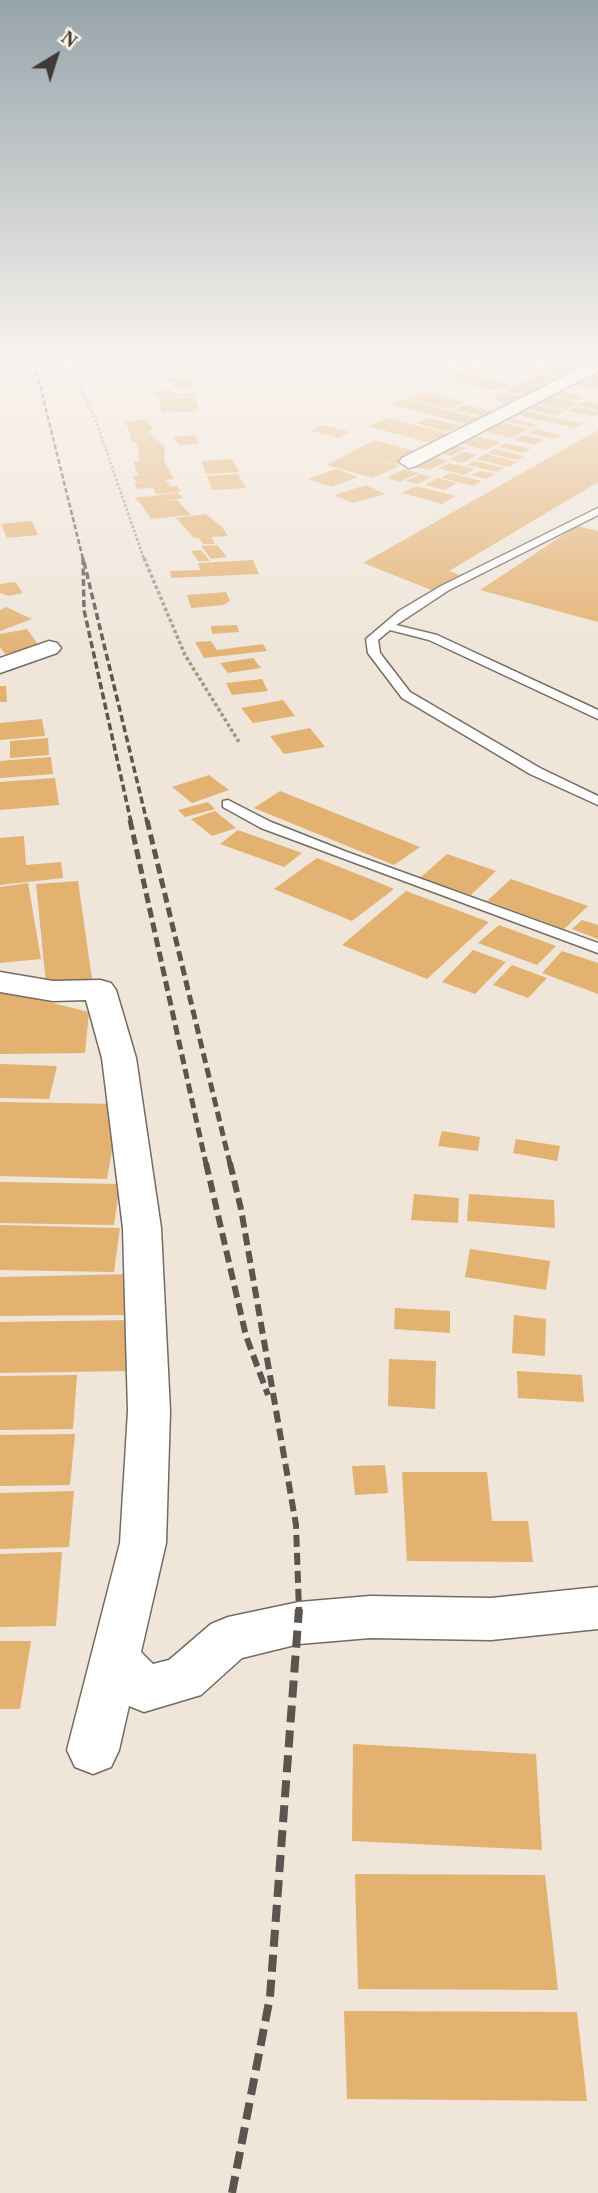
<!DOCTYPE html>
<html>
<head>
<meta charset="utf-8">
<style>
  body { margin:0 }
  #map { position:relative; width:598px; height:2193px; overflow:hidden; background:#efe5d9; font-family:Georgia,serif }
  canvas { display:block }
  .north { position:absolute; left:21px; top:21px; width:70px; height:70px; -webkit-text-stroke:5px #fcf2e6; paint-order:stroke; rotate:38deg; font-size:19px; font-weight:700; line-height:28px; text-align:center; color:#3e3a35 }
  .north::after { content:''; display:block; margin:auto; width:24px; height:32px; background:#3e3a35; clip-path:polygon(50% 0,100% 100%,50% 72%,0 100%) }
</style>
</head>
<body>
<div id="map">
<canvas width="598" height="2193"></canvas>
<div class="north">N</div>
</div>
<script>
const g = document.querySelector('canvas').getContext('2d');
g.lineJoin = 'round';
function paint(path, color) { g.fillStyle = color; g.fill(path, 'evenodd'); }
const shape = rows => new Path2D(rows.map(r => 'M' + r).join(''));
function strokePath(path, color, width, dash) { g.strokeStyle = color; g.lineWidth = width; g.lineCap = dash ? 'butt' : 'round'; g.setLineDash(dash || []); g.stroke(path); }
const building = shape([
  [361,357,368,357,410,367,389,376,342,365],
  [468,357,479,360,467,365,431,358],
  [558,360,583,365,560,377,534,371],
  [598,371,598,388,594,390,567,385],
  [462,373,510,385,496,391,448,379],
  [540,374,563,379,526,396,503,390],
  [189,377,190,380,182,382,193,381,194,388,174,389,172,381,166,381,166,378],
  [172,390,173,394,194,393,195,396,158,398,153,391],
  [555,390,586,397,577,401,546,394],
  [423,392,464,402,448,409,407,399],
  [506,393,527,398,512,404,492,399],
  [546,396,579,403,566,410,533,402],
  [195,397,199,411,162,413,158,399],
  [402,399,486,420,473,426,389,404],
  [585,401,598,404,598,410,577,406],
  [531,404,565,411,556,415,523,408],
  [466,405,496,413,485,417,455,410],
  [576,407,598,412,598,414,593,416,569,411],
  [521,410,583,424,575,428,512,414],
  [506,417,538,425,532,427,501,420],
  [388,418,450,434,430,443,368,426],
  [428,418,460,426,447,432,415,423],
  [147,420,154,430,149,431,152,435,165,447,164,461,174,479,166,480,170,486,161,487,177,486,181,492,156,494,153,488,138,489,134,483,149,481,136,482,133,476,146,474,138,475,136,471,134,462,139,462,138,449,136,443,131,440,128,427,122,421],
  [498,421,529,429,511,438,479,430],
  [323,425,351,432,338,438,310,431],
  [536,429,562,435,554,439,528,433],
  [598,430,598,482,449,571,460,575,434,591,363,563],
  [195,435,200,444,179,445,173,437],
  [470,435,501,442,486,450,454,442],
  [523,435,544,440,535,445,514,440],
  [374,440,419,452,395,464,367,457,399,466,373,478,327,465],
  [505,443,531,449,524,453,498,447],
  [452,444,467,448,451,456,436,452],
  [494,449,524,456,517,460,488,453],
  [464,452,477,455,462,463,449,459],
  [486,454,518,462,509,467,476,459],
  [431,456,448,461,429,470,412,466],
  [232,459,239,472,206,474,202,461],
  [474,461,505,468,497,472,467,465],
  [449,463,475,469,464,475,438,468],
  [336,469,358,477,331,487,308,479],
  [404,469,419,473,400,482,386,478],
  [480,471,495,474,486,479,471,475],
  [450,473,482,481,473,486,441,478],
  [238,474,246,488,212,490,207,476],
  [420,474,432,477,418,484,406,481],
  [437,478,457,483,445,490,425,485],
  [366,485,385,494,352,503,334,495],
  [416,486,456,496,442,504,402,493],
  [178,493,184,498,159,502,177,500,191,515,151,519,141,504,134,498],
  [206,514,222,527,228,536,211,537,215,544,203,544,199,538,194,538,176,518],
  [32,521,38,535,7,538,1,524],
  [577,526,598,531,598,622,480,590],
  [217,545,227,557,211,559,201,546],
  [201,550,210,561,198,561,191,551],
  [253,560,259,574,171,578,170,571,200,570,198,563],
  [15,582,23,593,8,596,0,593,0,584],
  [226,592,230,601,223,605,191,608,187,595],
  [6,607,32,619,0,631,0,610],
  [237,625,239,632,212,634,211,626],
  [27,629,40,647,5,654,0,647,0,634],
  [211,641,217,650,263,644,267,651,204,658,195,642],
  [253,658,261,668,228,673,220,663],
  [262,679,268,691,232,695,226,683],
  [0,686,6,686,7,702,0,702],
  [283,700,295,716,253,723,241,708],
  [42,719,45,736,0,740,0,723],
  [310,728,325,747,284,754,270,736],
  [48,738,49,755,10,758,10,741],
  [51,757,53,774,0,778,0,761],
  [209,775,229,790,192,803,172,787],
  [55,778,59,805,0,810,0,782],
  [280,791,420,847,394,865,254,808],
  [208,802,215,809,185,817,178,810],
  [215,811,236,828,212,836,191,819],
  [238,830,302,853,284,867,220,844],
  [24,836,26,865,61,862,63,878,0,885,0,838],
  [447,854,496,871,471,895,420,878],
  [317,858,370,879,394,889,352,921,274,889],
  [511,879,588,906,564,929,487,901],
  [78,881,92,979,46,984,36,884],
  [28,883,41,959,0,963,0,887],
  [406,891,489,922,427,979,342,945],
  [582,920,598,925,598,939,572,929],
  [499,925,556,946,537,965,478,943],
  [473,950,506,962,475,994,442,982],
  [562,951,598,963,598,994,542,973],
  [512,965,547,978,528,998,493,985],
  [0,990,89,1012,85,1053,0,1054],
  [0,1064,57,1066,49,1099,0,1098],
  [0,1102,120,1104,107,1179,0,1176],
  [442,1131,480,1137,478,1151,438,1146],
  [516,1139,560,1146,557,1161,513,1153],
  [0,1182,120,1184,114,1225,0,1223],
  [414,1194,459,1198,458,1223,411,1220],
  [469,1194,554,1200,555,1228,467,1221],
  [0,1225,120,1228,114,1272,0,1270],
  [470,1249,550,1261,546,1290,465,1277],
  [132,1274,129,1315,0,1316,0,1277],
  [395,1308,450,1311,450,1333,394,1329],
  [514,1315,546,1319,545,1356,512,1353],
  [134,1320,131,1371,0,1373,0,1322],
  [389,1359,436,1361,435,1409,388,1406],
  [517,1371,582,1375,584,1402,518,1398],
  [77,1375,73,1429,0,1430,0,1376],
  [75,1434,70,1485,0,1486,0,1435],
  [385,1465,388,1493,355,1495,352,1466],
  [402,1472,487,1472,492,1521,528,1521,533,1562,407,1561],
  [74,1491,69,1547,0,1549,0,1493],
  [62,1552,56,1626,0,1627,0,1554],
  [0,1641,31,1641,20,1709,0,1709],
  [353,1744,536,1754,542,1850,352,1841],
  [355,1874,545,1875,558,1990,358,1989],
  [344,2011,577,2012,587,2101,347,2099]
]);
const pathFar1 = shape([
  [70,357,73,371,97,424,144,559]
]);
const path = shape([
  [144,558,185,655,239,742]
]);
const service = shape([
  [598,508,598,515,449,590,396,625,437,635,598,710,598,719,429,640,390,630,378,640,380,653,410,692,540,768,598,796,598,805,530,774,402,698,368,653,366,639,399,611,441,586,598,508],
  [228,800,271,822,347,852,598,943,598,953,261,828,223,807,223,801,228,800]
]);
const minor = shape([
  [598,359,598,371,416,466,409,468,399,462,402,458,598,359],
  [49,641,57,643,61,648,57,653,0,673,0,658,49,641],
  [0,972,53,981,100,980,111,983,116,990,136,1058,161,1228,170,1411,166,1543,141,1652,153,1664,169,1660,211,1624,228,1617,299,1602,370,1596,491,1598,598,1587,598,1629,491,1640,370,1638,299,1644,242,1658,201,1695,144,1712,129,1706,119,1750,111,1767,93,1774,75,1767,67,1750,120,1543,128,1411,123,1228,102,1058,86,1000,53,1001,0,992,0,972]
]);
const railFar4 = shape([
  [33,357,83,559]
]);
const railFar3 = shape([
  [83,558,84,610,131,822],
  [84,562,147,822]
]);
const railFar2 = shape([
  [130,820,206,1164],
  [147,820,230,1164]
]);
const railFar1 = shape([
  [206,1163,246,1336,268,1395],
  [230,1163,241,1209,296,1525,299,1611]
]);
const rail = shape([
  [232,2193,270,1997,299,1609]
]);
paint(building, '#e3b170');
strokePath(service, '#746b61', 3);
strokePath(minor, '#746b61', 3);
strokePath(pathFar1, '#9e978e', 2.5, [2.5, 2]);
strokePath(path, '#9e978e', 3.5, [3.5, 2.5]);
paint(service, '#fff');
paint(minor, '#fff');
strokePath(railFar4, '#5a554f', 2.5, [5, 2.5]);
strokePath(railFar3, '#5a554f', 3.5, [7, 3.5]);
strokePath(railFar2, '#5a554f', 5, [10, 5]);
strokePath(railFar1, '#5a554f', 6, [12, 6]);
strokePath(rail, '#5a554f', 8, [17, 8]);
const sky = g.createLinearGradient(0, 0, 0, 664);
sky.addColorStop(0, '#96a4aa');
sky.addColorStop(0.54, '#f8f3ee');
sky.addColorStop(1, '#f8f3ee00');
g.fillStyle = sky;
g.fillRect(0, 0, 598, 664);
</script>
</body>
</html>
